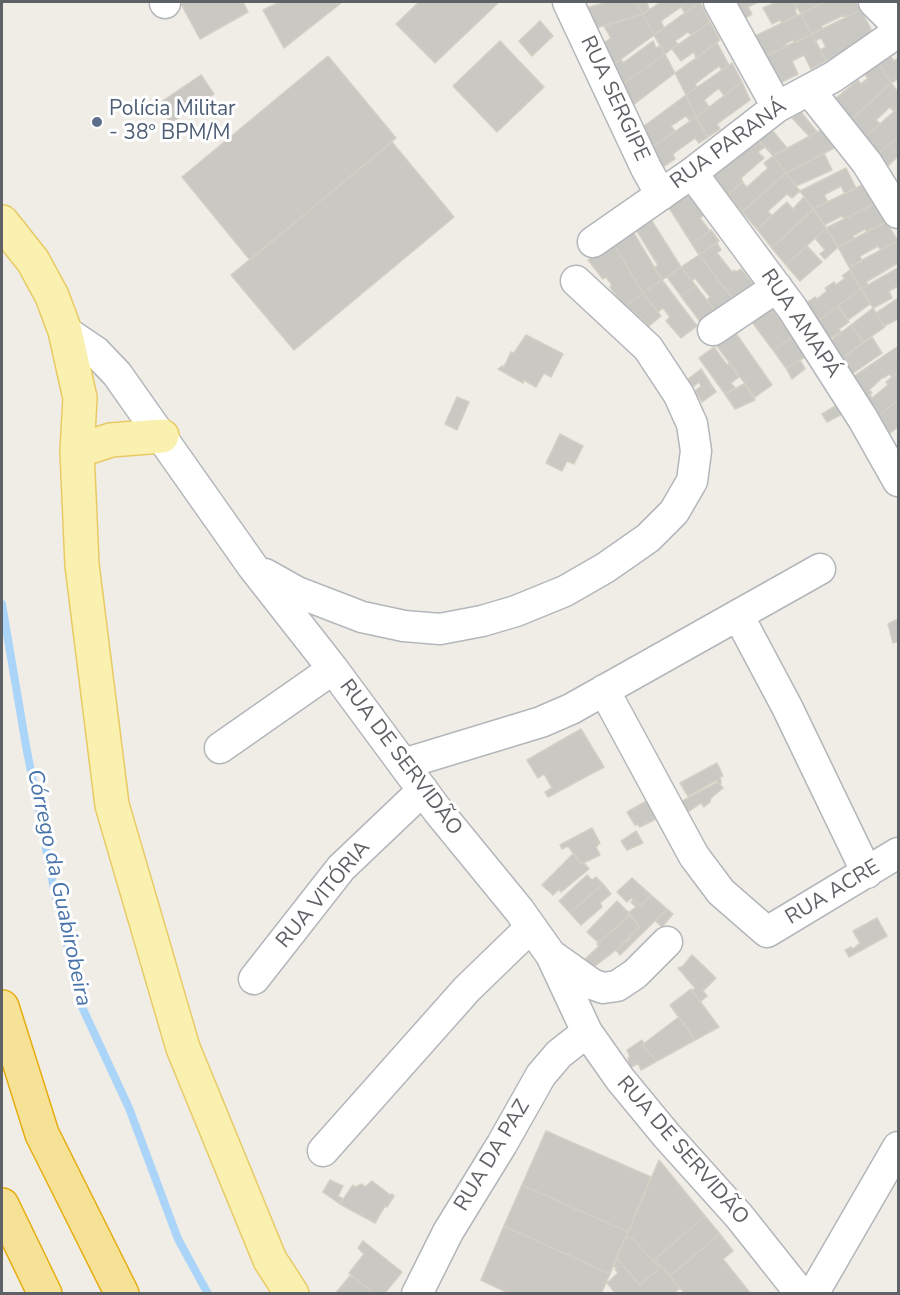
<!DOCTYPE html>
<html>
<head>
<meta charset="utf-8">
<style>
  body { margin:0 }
  #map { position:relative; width:900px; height:1295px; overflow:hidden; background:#efede6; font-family:"Nunito Sans",sans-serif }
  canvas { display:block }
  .frame { position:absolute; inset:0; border:3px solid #5e6165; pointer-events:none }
</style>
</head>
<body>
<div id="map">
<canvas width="900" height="1295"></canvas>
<div class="frame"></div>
</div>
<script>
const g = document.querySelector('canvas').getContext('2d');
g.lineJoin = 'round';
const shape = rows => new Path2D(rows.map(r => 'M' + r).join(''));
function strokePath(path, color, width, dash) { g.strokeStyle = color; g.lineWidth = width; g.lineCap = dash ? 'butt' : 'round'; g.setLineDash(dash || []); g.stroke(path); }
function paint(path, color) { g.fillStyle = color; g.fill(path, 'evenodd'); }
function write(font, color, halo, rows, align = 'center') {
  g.font = font + ' "Nunito Sans",sans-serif'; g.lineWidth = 6; g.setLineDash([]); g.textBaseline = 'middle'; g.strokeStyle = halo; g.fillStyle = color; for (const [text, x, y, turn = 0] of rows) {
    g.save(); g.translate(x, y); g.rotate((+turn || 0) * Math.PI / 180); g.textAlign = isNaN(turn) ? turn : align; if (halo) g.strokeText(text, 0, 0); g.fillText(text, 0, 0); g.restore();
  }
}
const stream = shape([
  [2,604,26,746,54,889,82,1007,129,1108,178,1239,208,1294]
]);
const building = shape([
  [180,2,243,2,248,12,200,39,180,2],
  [280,2,340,2,341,3,284,48,263,10,280,2],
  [419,2,499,2,435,63,396,24,419,2],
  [608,2,636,2,643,14,589,30,579,10,608,2],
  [636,2,649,2,647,3,649,9,643,14,636,2],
  [661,2,700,2,685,13,681,7,661,21,664,28,654,35,643,14,661,2],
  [700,2,710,22,691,35,688,32,675,41,678,44,665,54,654,35,700,2],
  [731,2,758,2,748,7,752,14,740,21,731,2],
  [777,2,794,2,797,8,795,10,797,15,782,23,780,20,772,24,763,8,777,2],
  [794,2,825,2,801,14,794,2],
  [825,2,856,2,861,10,845,18,844,15,821,26,823,29,812,34,801,14,825,2],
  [861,10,871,29,868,40,826,61,820,50,826,47,821,38,815,41,812,34,861,10],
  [643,14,654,35,609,68,598,47,611,38,604,26,643,14],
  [801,14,812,34,795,43,793,40,785,44,787,46,761,58,751,38,801,14],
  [540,21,553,36,532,56,519,41,540,21],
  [710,22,720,40,696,58,694,52,681,61,672,49,710,22],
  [812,34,826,61,811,69,804,55,792,61,798,74,778,84,761,58,812,34],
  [500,41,544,87,497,132,453,86,500,41],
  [653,41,656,48,660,46,665,54,618,87,609,68,621,59,623,63,653,41],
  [717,43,729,65,722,70,719,66,695,84,697,87,686,95,675,73,717,43],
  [665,54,675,73,629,108,618,87,665,54],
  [328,56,396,138,250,260,182,177,328,56],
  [891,57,894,61,898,58,898,79,891,83,879,64,891,57],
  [732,63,742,82,724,96,719,88,704,100,709,107,696,117,686,95,732,63],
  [879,64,891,83,850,121,835,99,858,80,861,84,868,78,864,74,879,64],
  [201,75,214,94,171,123,158,104,201,75],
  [742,82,750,100,717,124,720,129,708,137,696,117,742,82],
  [891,83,898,92,898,108,894,112,890,107,876,120,880,124,865,137,850,121,891,83],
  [686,95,696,117,690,121,686,116,671,126,675,131,650,149,640,129,686,95],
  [898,108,898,137,878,154,865,137,898,108],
  [801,112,817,132,809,136,792,118,801,112],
  [696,117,708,137,699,143,695,138,673,154,675,159,660,169,650,149,696,117],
  [823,129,836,147,786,173,773,156,823,129],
  [772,130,787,148,773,156,758,139,772,130],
  [898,137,898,156,888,166,878,154,898,137],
  [758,139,765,147,758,152,764,158,741,178,743,182,728,195,714,177,758,139],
  [392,142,454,217,294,350,231,275,392,142],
  [824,153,832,170,796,186,786,173,824,153],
  [773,156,786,173,742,212,728,195,742,182,747,187,768,168,764,163,773,156],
  [846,168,856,188,845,194,841,186,824,195,828,202,813,209,800,191,846,168],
  [786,173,800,191,792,198,787,194,768,211,772,216,757,229,742,212,786,173],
  [862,185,874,204,844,219,842,216,824,225,813,209,862,185],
  [687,196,691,197,704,215,700,218,710,231,692,244,668,206,680,198,687,196],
  [804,197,813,209,772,248,757,229,787,202,793,209,804,197],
  [874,204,886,222,867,232,865,229,853,236,854,239,838,247,826,228,874,204],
  [814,209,826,228,786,265,772,248,814,209],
  [650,218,681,267,662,280,654,268,658,265,635,228,650,218],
  [886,222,898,241,881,250,878,246,860,256,862,261,849,267,838,247,886,222],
  [826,228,838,247,825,259,820,254,825,250,815,238,826,228],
  [632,230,662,280,643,293,613,243,632,230],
  [711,230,719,241,699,255,692,244,711,230],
  [898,241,898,263,866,282,868,285,861,289,849,267,898,241],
  [613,243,643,293,625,307,610,287,612,285,606,277,603,279,588,260,613,243],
  [717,243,721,250,717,253,732,272,734,270,736,272,741,269,753,284,733,299,699,255,717,243],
  [807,246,822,262,800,281,786,265,807,246],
  [699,255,733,299,716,312,707,300,710,297,695,278,692,281,681,267,699,255],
  [681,267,696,286,681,296,667,277,681,267],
  [898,268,898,286,889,291,892,298,873,308,861,289,898,268],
  [850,270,861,289,818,321,806,303,815,297,817,299,827,291,825,288,834,282,836,285,845,278,842,276,850,270],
  [662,280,697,326,681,338,666,321,670,317,663,308,658,312,643,293,662,280],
  [696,286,716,312,701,323,681,296,696,286],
  [861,289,870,304,848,320,838,306,861,289],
  [643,293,661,316,649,326,634,312,631,315,625,307,643,293],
  [898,298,898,319,884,326,876,313,898,298],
  [838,306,849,322,839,329,841,332,829,339,817,322,838,306],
  [873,308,885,327,863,342,851,325,873,308],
  [772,309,792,337,773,350,752,322,772,309],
  [851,325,863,342,842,358,830,341,851,325],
  [735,332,772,385,755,397,717,346,735,332],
  [526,335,563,354,551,377,544,373,536,387,524,380,523,383,498,369,502,366,504,367,511,352,514,353,526,335],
  [792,337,805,357,786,368,773,350,792,337],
  [872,337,882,353,852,374,842,358,872,337],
  [714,347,727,365,729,363,739,377,731,383,735,388,725,394,699,358,714,347],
  [897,347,898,372,892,377,889,374,884,378,883,377,869,390,872,393,865,398,851,378,897,347],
  [800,360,805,369,792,379,786,368,800,360],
  [701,369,716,392,702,402,695,391,701,386,699,382,693,387,687,380,701,369],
  [898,372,898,400,876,418,862,400,870,395,872,398,888,385,886,382,898,372],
  [744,384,755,400,735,409,725,394,744,384],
  [457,397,469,402,457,430,445,424,457,397],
  [898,400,898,427,889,434,877,417,898,400],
  [837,405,842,414,827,422,822,414,837,405],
  [560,434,583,446,574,464,567,461,562,471,546,463,560,434],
  [898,619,898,641,893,643,888,624,898,619],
  [581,729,604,767,548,797,545,792,552,788,544,774,538,778,527,760,581,729],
  [717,763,723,776,720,777,721,783,719,784,717,780,688,796,680,783,717,763],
  [718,782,723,788,711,798,710,802,704,807,701,803,669,825,675,805,718,782],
  [650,799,662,816,640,827,637,824,635,825,627,812,650,799],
  [592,828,600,843,596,847,600,855,581,864,568,846,562,849,560,845,592,828],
  [636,831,643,843,627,850,621,841,636,831],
  [574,853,581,864,584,863,589,869,561,892,559,889,553,895,542,885,574,853],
  [587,875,592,880,596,877,603,884,570,913,559,901,587,875],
  [632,878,651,895,640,906,631,898,627,902,617,892,632,878],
  [603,884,611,894,600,903,602,907,581,925,570,913,603,884],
  [651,895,667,909,620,955,616,950,640,927,628,913,636,907,631,902,634,900,640,906,651,895],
  [617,901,630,914,599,943,587,932,617,901],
  [667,909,673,914,662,927,656,921,667,909],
  [631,915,640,927,628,937,630,939,590,970,582,962,599,946,597,944,631,915],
  [877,918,887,936,849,957,845,950,851,947,853,949,860,943,853,931,877,918],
  [692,955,716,978,703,991,707,996,700,1002,692,991,695,988,678,968,683,966,692,955],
  [691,989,719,1027,695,1040,670,1005,691,989],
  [679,1017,695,1040,657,1061,642,1045,679,1017],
  [642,1040,644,1044,642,1045,657,1061,641,1070,638,1063,630,1068,628,1058,630,1057,627,1050,642,1040],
  [546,1131,651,1177,628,1232,522,1185,546,1131],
  [659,1160,705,1216,655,1259,680,1288,673,1294,616,1294,607,1283,618,1273,615,1269,618,1267,615,1267,613,1265,616,1258,640,1285,660,1268,631,1237,628,1239,626,1237,659,1160],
  [330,1180,343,1186,338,1196,343,1199,340,1204,323,1192,330,1180],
  [372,1181,390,1195,392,1194,394,1196,387,1207,385,1206,375,1223,340,1204,353,1185,355,1187,362,1184,365,1187,372,1181],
  [522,1185,628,1232,610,1274,504,1226,522,1185],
  [705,1216,720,1234,670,1276,655,1259,705,1216],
  [504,1226,610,1274,601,1294,510,1294,481,1280,504,1226],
  [720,1234,733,1251,723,1259,751,1294,685,1294,670,1276,720,1234],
  [626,1237,628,1239,631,1237,660,1268,640,1285,616,1258,626,1237],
  [363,1241,402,1272,384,1294,374,1294,349,1273,364,1254,358,1248,363,1241],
  [350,1276,352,1278,354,1277,374,1294,335,1294,350,1276]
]);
const minor = shape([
  [165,2,165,3],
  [568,2,646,168,661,195],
  [719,2,777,107],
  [874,2,891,19,898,23],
  [809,90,867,163,898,213],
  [692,173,792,308,863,419,898,481],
  [593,242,692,173,777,107,833,77,898,32],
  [713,330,777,287],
  [65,331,96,352,117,374,253,567,333,669,438,811,519,910,551,955,587,1032,620,1079,667,1136,739,1216,801,1294],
  [265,574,297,592,362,617,404,626,440,629,482,621,516,611,565,591,605,568,648,538,674,512,692,481,696,451,692,424,679,395,648,348,576,281],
  [738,615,787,707,867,873],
  [604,690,694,856,721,892,767,932,898,853],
  [220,748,333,669],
  [403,764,541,722,571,709,820,569],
  [554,957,592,984,603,988,617,986,635,974,667,942],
  [254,979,341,868,423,790],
  [323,1151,467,989,531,927],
  [417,1294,448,1232,502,1144,541,1075,559,1054,587,1032],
  [813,1294,898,1147]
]);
const major = shape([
  [2,222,33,261,52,296,65,331,80,398,77,451,82,565,112,805,183,1048,270,1260,292,1294],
  [77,451,111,440,162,436]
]);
const highway = shape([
  [2,1007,42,1134,122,1294],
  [2,1205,45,1294]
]);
const markers = [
  [97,122,6,"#5c6f8a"]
];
const streetNames = [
  ["RUA SERGIPE",614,99,65],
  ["RUA PARANÁ",729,145,-36],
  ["RUA AMAPÁ",800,324,56],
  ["RUA DE SERVIDÃO",400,758,53],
  ["RUA ACRE",833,893,-31],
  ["RUA VITÓRIA",324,895,-50],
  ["RUA DE SERVIDÃO",682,1151,49],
  ["RUA DA PAZ",493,1156,-59]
];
const serviceNames = [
  ["Polícia Militar",109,110],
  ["- 38º BPM/M",109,134]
];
const waterNames = [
  ["Córrego da Guabirobeira",58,888,78]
];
strokePath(stream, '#abd4f9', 8);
paint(building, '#cac8c2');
strokePath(building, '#d3cfc5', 1.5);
strokePath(minor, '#b3b6ba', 33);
strokePath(major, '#e8ca65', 36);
strokePath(highway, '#e6ad0f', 36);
strokePath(minor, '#fff', 30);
strokePath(major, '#faf1b0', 33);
strokePath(highway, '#f6e296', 33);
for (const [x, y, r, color] of markers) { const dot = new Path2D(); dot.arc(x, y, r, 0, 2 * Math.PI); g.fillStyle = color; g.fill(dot); strokePath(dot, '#fff', 2); }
write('21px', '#5e6165', '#fff', streetNames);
write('21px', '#4e5e75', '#fff', serviceNames, 'left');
write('italic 22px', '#4974ab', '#fff', waterNames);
</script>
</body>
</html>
